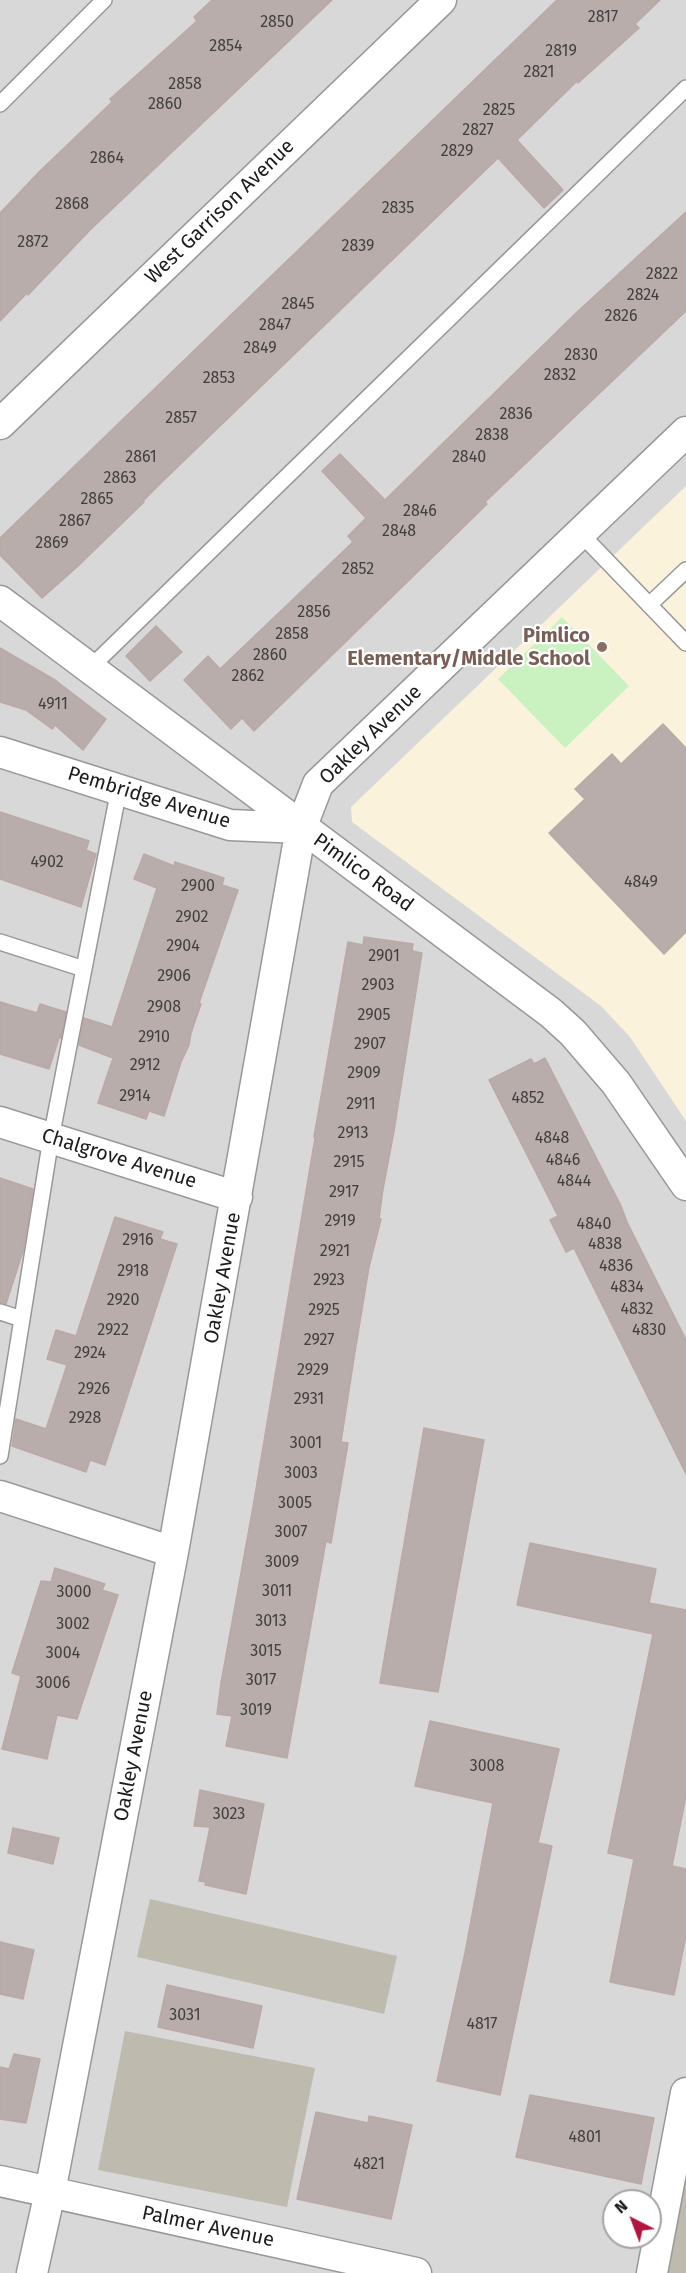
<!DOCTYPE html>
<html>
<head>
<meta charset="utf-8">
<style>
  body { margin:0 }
  #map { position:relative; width:686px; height:2273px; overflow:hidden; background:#ebe5e1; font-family:"Fira Sans",sans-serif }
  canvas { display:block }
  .north { position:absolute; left:602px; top:2189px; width:60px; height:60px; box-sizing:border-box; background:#fff; border:2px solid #a4a4a4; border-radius:50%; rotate:318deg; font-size:16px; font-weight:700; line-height:24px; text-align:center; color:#1b1b1b }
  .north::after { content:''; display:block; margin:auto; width:21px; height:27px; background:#b1153f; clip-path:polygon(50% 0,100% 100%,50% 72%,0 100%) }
</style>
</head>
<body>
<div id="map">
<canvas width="686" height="2273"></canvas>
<div class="north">N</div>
</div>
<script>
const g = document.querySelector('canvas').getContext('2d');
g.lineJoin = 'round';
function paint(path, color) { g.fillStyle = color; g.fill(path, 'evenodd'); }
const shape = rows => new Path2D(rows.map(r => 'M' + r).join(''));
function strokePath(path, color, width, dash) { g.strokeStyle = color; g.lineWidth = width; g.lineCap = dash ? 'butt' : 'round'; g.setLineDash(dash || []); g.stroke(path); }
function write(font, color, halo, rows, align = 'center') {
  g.font = font + ' "Fira Sans",sans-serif'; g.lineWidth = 4.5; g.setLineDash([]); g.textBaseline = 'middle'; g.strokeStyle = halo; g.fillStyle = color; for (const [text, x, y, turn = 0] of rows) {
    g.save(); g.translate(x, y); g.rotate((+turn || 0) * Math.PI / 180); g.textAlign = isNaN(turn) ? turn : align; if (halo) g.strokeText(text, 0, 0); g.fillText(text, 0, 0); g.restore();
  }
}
const residential = shape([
  [0,0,686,0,686,2273,0,2273],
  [614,2201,650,2201,650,2237,614,2237]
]);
const education = shape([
  [686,486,686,1121,630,1037,601,1006,352,822,351,807]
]);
const construction = shape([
  [150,1899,397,1956,384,2014,137,1957],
  [125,2031,315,2068,287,2207,98,2170],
  [686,2154,686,2273,662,2273]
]);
const park = shape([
  [562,617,629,686,565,748,498,679]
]);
const building = shape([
  [212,0,332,0,90,230,28,295,27,293,0,321,0,213,39,172,112,102,110,99,197,21,194,17,212,0],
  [557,0,660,0,635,24,639,28,578,83,577,81,517,140,563,190,544,208,498,158,165,479,143,501,144,502,77,567,42,598,0,555,0,538,557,0],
  [686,212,686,311,485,502,487,504,438,552,254,731,242,718,231,729,184,680,208,656,220,669,353,542,348,536,366,518,322,471,340,454,385,500,576,313,686,212],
  [156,626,182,652,150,681,126,656,156,626],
  [0,648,55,680,106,719,83,750,55,725,52,729,26,710,0,702,0,648],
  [663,724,686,748,686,932,664,954,549,833,585,799,575,789,612,754,621,764,663,724],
  [0,812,89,841,86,850,96,854,81,907,0,879,0,812],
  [144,854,174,866,175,862,224,878,222,885,238,890,199,1003,201,1004,191,1033,189,1045,181,1062,164,1116,149,1111,146,1119,98,1103,113,1058,79,1045,84,1018,112,1027,157,888,134,879,144,854],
  [364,937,413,944,412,951,422,953,394,1131,383,1189,379,1219,381,1219,369,1267,354,1358,341,1442,348,1443,331,1543,326,1541,287,1758,226,1746,232,1716,217,1714,221,1683,253,1507,315,1138,314,1137,348,942,363,945,364,937],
  [0,1002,37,1013,40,1004,66,1012,61,1038,59,1038,49,1069,0,1054,0,1002],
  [545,1058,621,1206,627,1222,686,1340,686,1474,574,1248,566,1252,550,1220,558,1216,489,1080,531,1059,534,1064,545,1058],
  [0,1178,33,1189,23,1251,6,1304,0,1302,0,1178],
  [115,1217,163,1232,160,1239,177,1244,105,1465,90,1460,86,1472,12,1446,16,1419,46,1429,67,1365,47,1359,56,1330,76,1336,115,1217],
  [424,1428,484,1440,438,1692,380,1683,424,1428],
  [530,1543,656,1569,649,1603,686,1610,686,1796,672,1866,686,1869,686,1936,674,1995,610,1982,634,1859,608,1853,653,1634,517,1605,530,1543],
  [55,1568,105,1584,102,1590,118,1595,77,1719,57,1715,47,1759,2,1749,21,1676,12,1673,41,1581,51,1582,55,1568],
  [430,1721,559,1749,538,1843,552,1846,500,2095,437,2081,465,1953,493,1803,415,1786,430,1721],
  [200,1790,264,1804,246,1894,205,1885,206,1882,199,1881,210,1827,194,1826,200,1790],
  [13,1828,59,1838,53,1864,8,1853,13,1828],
  [0,1942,34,1950,23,1999,0,1994,0,1942],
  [167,1985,262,2006,253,2048,158,2027,167,1985],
  [14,2054,40,2059,26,2123,0,2119,0,2067,9,2069,14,2054],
  [530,2095,654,2118,641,2184,516,2157,530,2095],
  [316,2112,368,2123,369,2116,412,2125,391,2219,297,2199,316,2112]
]);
const service = shape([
  [0,104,104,0],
  [580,533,686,643],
  [649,605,686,570],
  [90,668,686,88],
  [0,942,84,969],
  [0,1312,22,1319],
  [0,1456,51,1138,119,789]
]);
const minor = shape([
  [0,424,441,0],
  [0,601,551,1013,573,1033,616,1083,686,1185],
  [0,752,230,825,301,828],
  [0,1122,237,1197],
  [0,1496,173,1552],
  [0,2181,416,2273],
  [32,2273,50,2192,173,1552,301,828,318,784,686,432],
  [652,2273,686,2093]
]);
const markers = [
  [602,647,6,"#8d6e63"]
];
const numberNames = [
  ["2817",603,18],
  ["2850",277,23],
  ["2854",226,47],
  ["2819",561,52],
  ["2821",539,73],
  ["2858",185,85],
  ["2860",165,105],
  ["2825",499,111],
  ["2827",478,131],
  ["2829",457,152],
  ["2864",107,159],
  ["2868",72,205],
  ["2835",398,209],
  ["2872",33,243],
  ["2839",358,247],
  ["2822",662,275],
  ["2824",643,296],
  ["2845",298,305],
  ["2826",621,317],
  ["2847",275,326],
  ["2849",260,349],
  ["2830",581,356],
  ["2832",560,376],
  ["2853",219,379],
  ["2836",516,415],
  ["2857",181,419],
  ["2838",492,436],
  ["2861",141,458],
  ["2840",469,458],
  ["2863",120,479],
  ["2865",97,500],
  ["2846",420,512],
  ["2867",75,522],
  ["2848",399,532],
  ["2869",52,544],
  ["2852",358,570],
  ["2856",314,613],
  ["2858",292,635],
  ["2860",270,656],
  ["2862",248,677],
  ["4911",53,705],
  ["4902",47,863],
  ["4849",641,883],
  ["2900",198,887],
  ["2902",192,918],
  ["2904",183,947],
  ["2901",384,957],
  ["2906",174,977],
  ["2903",378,986],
  ["2908",164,1008],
  ["2905",374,1016],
  ["2910",154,1038],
  ["2907",370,1045],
  ["2912",145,1066],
  ["2909",364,1074],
  ["2914",135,1097],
  ["4852",528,1099],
  ["2911",361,1105],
  ["2913",353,1134],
  ["4848",552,1139],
  ["4846",563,1161],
  ["2915",349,1163],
  ["4844",574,1182],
  ["2917",344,1193],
  ["2919",340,1222],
  ["4840",594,1225],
  ["2916",138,1241],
  ["4838",605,1245],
  ["2921",335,1252],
  ["4836",616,1267],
  ["2918",133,1272],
  ["2923",329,1281],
  ["4834",627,1288],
  ["2920",123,1301],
  ["4832",637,1310],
  ["2925",324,1311],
  ["2922",113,1331],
  ["4830",649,1331],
  ["2927",319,1341],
  ["2924",90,1354],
  ["2929",313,1371],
  ["2926",94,1390],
  ["2931",309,1400],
  ["2928",85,1419],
  ["3001",306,1444],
  ["3003",301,1474],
  ["3005",295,1504],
  ["3007",291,1533],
  ["3009",282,1563],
  ["3011",277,1592],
  ["3000",74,1593],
  ["3013",271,1622],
  ["3002",73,1625],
  ["3015",266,1652],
  ["3004",63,1654],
  ["3017",261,1681],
  ["3006",53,1684],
  ["3019",256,1711],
  ["3008",487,1767],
  ["3023",229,1815],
  ["3031",185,2016],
  ["4817",482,2025],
  ["4801",585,2138],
  ["4821",369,2165]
];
const streetNames = [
  ["West Garrison Avenue",220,212,-44],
  ["Oakley Avenue",371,735,-44],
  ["Pembridge Avenue",149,798,17],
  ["Pimlico Road",363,873,36],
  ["Chalgrove Avenue",119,1159,17],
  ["Oakley Avenue",223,1278,-80],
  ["Oakley Avenue",134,1756,-79],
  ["Palmer Avenue",208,2227,12]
];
const educationNames = [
  ["Pimlico",590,636],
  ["Elementary/Middle School",590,659]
];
paint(residential, '#d9d8d8');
paint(education, '#fbf2db');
paint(construction, '#bfbaae');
paint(park, '#caf2c1');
paint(building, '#b8adab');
strokePath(building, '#bba9a5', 1.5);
strokePath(service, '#989898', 18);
strokePath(minor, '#989898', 33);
strokePath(service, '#fff', 15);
strokePath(minor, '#fff', 30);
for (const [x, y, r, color] of markers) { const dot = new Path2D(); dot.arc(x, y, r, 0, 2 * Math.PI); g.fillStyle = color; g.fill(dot); strokePath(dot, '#fff', 2); }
write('16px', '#42403f', null, numberNames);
write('20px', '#1b1b1b', '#fff', streetNames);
write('bold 20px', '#785e54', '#fff', educationNames, 'right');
</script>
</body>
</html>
